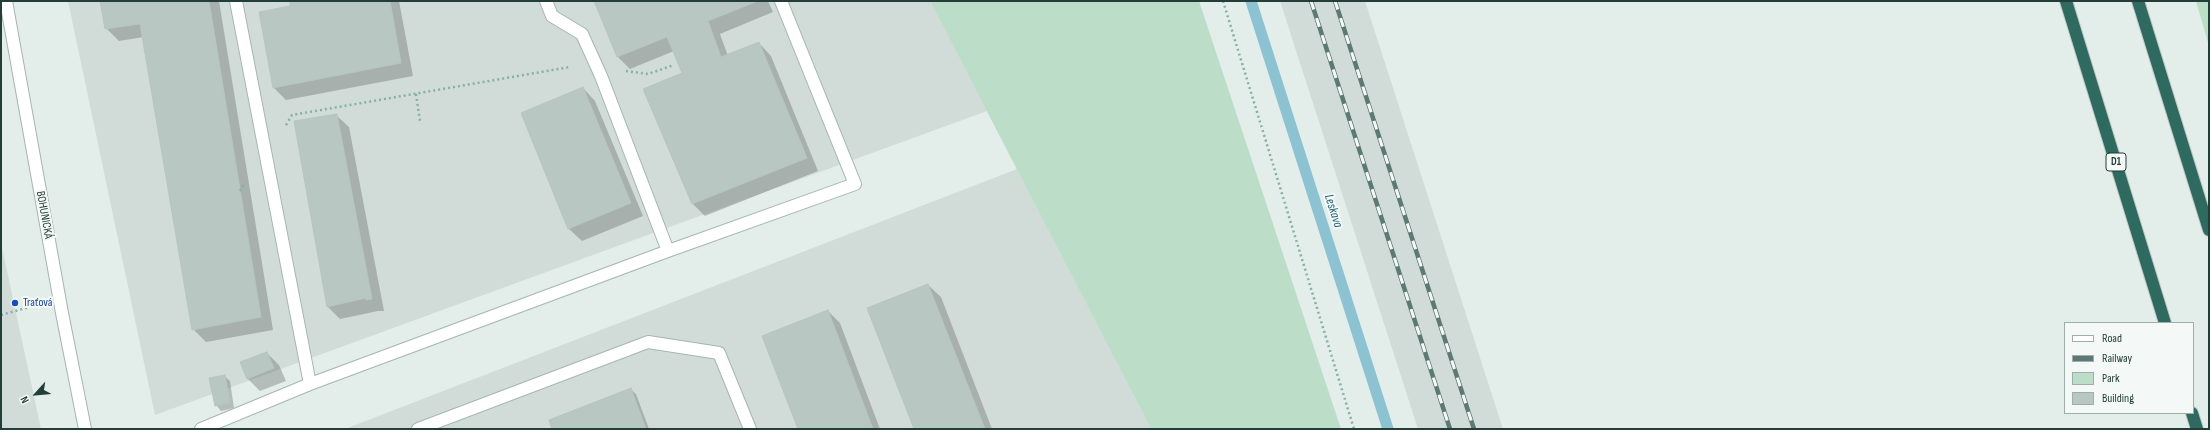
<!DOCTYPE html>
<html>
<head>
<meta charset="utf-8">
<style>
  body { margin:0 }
  #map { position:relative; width:2210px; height:430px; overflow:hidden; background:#e3ede9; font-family:"Sofia Sans Condensed",sans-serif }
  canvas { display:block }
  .frame { position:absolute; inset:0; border:2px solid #233e38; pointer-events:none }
  .legend { position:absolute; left:2064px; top:322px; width:130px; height:92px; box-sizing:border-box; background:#f4f9f7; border:1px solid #a0aeab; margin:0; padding:5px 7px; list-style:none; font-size:12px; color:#233e38 }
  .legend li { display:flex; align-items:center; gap:8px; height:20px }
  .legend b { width:20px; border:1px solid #a0aeab }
  .north { position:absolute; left:16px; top:374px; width:40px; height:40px; -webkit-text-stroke:3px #f4f9f7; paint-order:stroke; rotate:243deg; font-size:11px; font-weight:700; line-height:16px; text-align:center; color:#233e38 }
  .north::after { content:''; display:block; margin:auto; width:14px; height:18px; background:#233e38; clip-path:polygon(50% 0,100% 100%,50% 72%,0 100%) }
</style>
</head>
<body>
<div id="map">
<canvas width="2210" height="430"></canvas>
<div class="frame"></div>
<ul class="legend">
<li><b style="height:5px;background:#fff"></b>Road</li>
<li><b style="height:5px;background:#5d7973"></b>Railway</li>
<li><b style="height:11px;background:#bcddc7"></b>Park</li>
<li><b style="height:11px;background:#b8c7c2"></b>Building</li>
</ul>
<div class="north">N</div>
</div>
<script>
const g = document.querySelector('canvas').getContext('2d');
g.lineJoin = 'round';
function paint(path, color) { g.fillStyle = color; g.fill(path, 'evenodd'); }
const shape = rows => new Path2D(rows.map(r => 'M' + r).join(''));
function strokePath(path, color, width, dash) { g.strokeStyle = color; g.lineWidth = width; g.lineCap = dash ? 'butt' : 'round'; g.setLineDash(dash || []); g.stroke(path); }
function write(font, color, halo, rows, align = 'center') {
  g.font = font + ' "Sofia Sans Condensed",sans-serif'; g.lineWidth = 4; g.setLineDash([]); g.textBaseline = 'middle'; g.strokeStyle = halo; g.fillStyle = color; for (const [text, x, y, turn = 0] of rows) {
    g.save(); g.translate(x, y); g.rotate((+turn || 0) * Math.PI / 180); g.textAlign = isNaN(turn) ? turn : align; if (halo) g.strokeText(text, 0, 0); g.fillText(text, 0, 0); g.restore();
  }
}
const built = shape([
  [68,1,930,1,987,111,155,415],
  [1280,1,1365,1,1503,429,1418,429],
  [1017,169,1151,429,345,429],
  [1,243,41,429,1,429]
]);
const green = shape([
  [930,1,1199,1,1341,429,1151,429],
  [2196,1,2209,1,2209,46]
]);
const shadow = shape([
  [101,1,219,1,273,330,206,342,193,329,144,37,119,41,106,28],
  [291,1,399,1,413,76,286,100,274,88,292,7],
  [595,1,768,1,773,12,720,34,728,56,759,43,771,56,818,171,705,216,693,204,644,90,683,73,674,51,630,69,617,56],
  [583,88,595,101,643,216,582,241,569,229,522,114],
  [336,115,349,127,384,311,378,311,340,319,328,307],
  [928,285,941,297,992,429,915,429],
  [828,311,840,323,880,429,799,429],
  [267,353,279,365,286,381,260,391,248,379,241,363],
  [224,376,230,381,234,408,221,411,216,405],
  [630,389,636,394,649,429,553,429]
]);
const stream = shape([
  [1251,1,1388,429]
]);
const building = shape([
  [100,1,209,1,261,317,192,330,140,24,105,29,100,1],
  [290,1,390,1,401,63,273,88,259,12,290,6,290,1],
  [594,1,758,1,708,21,721,57,759,42,807,158,692,204,643,89,682,73,667,37,617,57,594,1],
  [583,87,631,203,568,229,521,113,583,87],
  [337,114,372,299,366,300,366,298,327,307,294,121,337,114],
  [928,284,985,429,914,429,867,308,928,284],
  [828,310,873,429,798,429,762,336,828,310],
  [267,352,274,368,247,379,240,362,267,352],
  [225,375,230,403,215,406,209,378,225,375],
  [631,388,646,429,552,429,549,420,631,388]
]);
const path = shape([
  [1223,1,1354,429],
  [626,71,648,74,674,65],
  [416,94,420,121],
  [286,125,292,115,570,67],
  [240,191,245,183],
  [1,315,33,306]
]);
const service = shape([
  [236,1,310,384],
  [546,1,552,16,582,34,601,76,668,251],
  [201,429,310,384,668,251,855,184,781,1],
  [418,429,648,342,719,353,750,429]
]);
const tertiary = shape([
  [6,1,62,313,85,429]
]);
const motorway = shape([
  [2066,1,2165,323],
  [2138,1,2209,230],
  [2192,413,2197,429]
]);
const rail = shape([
  [1311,1,1450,429],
  [1335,1,1474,429]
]);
const markers = [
  [15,303,4,"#1a4fb4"]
];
const shields = [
  [2116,162,20]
];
const shieldNames = [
  ["D1",2116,162]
];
const streetNames = [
  ["BOHUNICKÁ",44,215,80]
];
const transitNames = [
  ["Traťová",23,303]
];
const waterNames = [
  ["Leskava",1333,211,72]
];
paint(built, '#d1dcd8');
paint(green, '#bcddc7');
paint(shadow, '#0003');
strokePath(stream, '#8cc2d1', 11);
paint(building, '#b8c7c2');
strokePath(building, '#b5c6c0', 1);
strokePath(service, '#a6b5b0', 14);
strokePath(tertiary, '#a6b5b0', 14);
strokePath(motorway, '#c1c9c7', 14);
strokePath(path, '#84b0a5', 2.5, [2, 3]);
strokePath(service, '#fff', 12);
strokePath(tertiary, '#fff', 12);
strokePath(motorway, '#2f6a61', 12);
strokePath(rail, '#5d7973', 4.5);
strokePath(rail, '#f4f9f7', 3, [9]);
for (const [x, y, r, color] of markers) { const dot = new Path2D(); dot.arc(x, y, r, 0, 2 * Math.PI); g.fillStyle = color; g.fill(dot); strokePath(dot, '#f4f9f7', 1.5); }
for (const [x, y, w] of shields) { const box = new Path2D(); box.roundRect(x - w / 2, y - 9, w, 18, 3); g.fillStyle = '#f4f9f7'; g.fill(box); strokePath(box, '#233e38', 1); }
write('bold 11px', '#233e38', null, shieldNames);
write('12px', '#233e38', '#f4f9f7', streetNames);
write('12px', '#164399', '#f4f9f7', transitNames, 'left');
write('italic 13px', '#1e6479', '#f4f9f7', waterNames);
</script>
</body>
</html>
